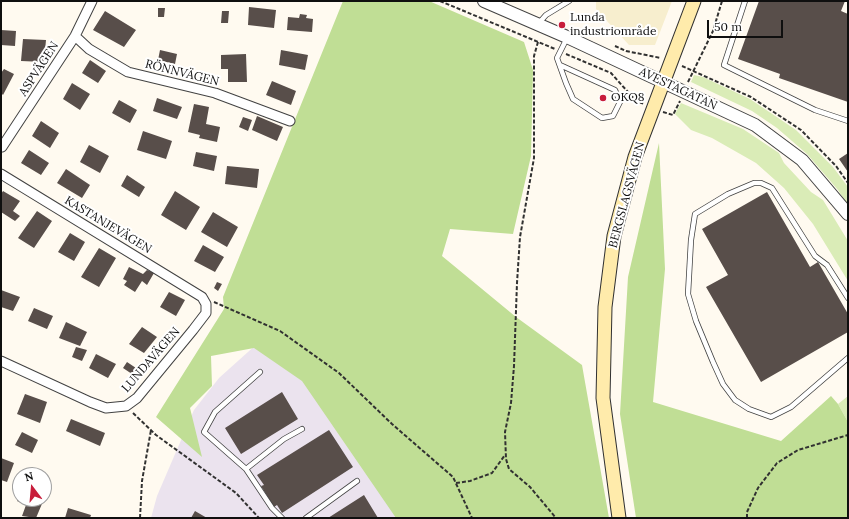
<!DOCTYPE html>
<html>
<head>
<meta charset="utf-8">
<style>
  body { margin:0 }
  #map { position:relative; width:849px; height:519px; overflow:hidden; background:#fffaf0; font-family:Lora,serif }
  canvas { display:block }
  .frame { position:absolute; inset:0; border:2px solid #0f0f0f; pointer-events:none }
  .north { position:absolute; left:12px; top:467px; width:40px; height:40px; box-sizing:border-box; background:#fff; border:1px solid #9f9f9f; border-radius:50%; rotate:344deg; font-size:11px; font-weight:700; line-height:16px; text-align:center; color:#0f0f0f }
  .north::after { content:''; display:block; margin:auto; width:14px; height:18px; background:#c81d3b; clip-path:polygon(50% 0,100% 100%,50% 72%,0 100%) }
  .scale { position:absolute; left:707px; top:20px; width:76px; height:18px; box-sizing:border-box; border:2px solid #0f0f0f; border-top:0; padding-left:5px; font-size:12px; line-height:14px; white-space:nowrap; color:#0f0f0f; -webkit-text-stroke:3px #fff; paint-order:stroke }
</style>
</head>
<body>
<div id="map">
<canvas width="849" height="519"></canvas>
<div class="frame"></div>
<div class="north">N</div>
<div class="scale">50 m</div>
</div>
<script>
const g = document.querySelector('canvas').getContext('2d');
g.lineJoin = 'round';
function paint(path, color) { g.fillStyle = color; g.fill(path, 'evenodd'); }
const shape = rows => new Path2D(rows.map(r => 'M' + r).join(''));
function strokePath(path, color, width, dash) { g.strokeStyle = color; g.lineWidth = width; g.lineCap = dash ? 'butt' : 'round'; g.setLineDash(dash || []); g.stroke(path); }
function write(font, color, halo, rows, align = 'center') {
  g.font = font + ' Lora,serif'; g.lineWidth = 4; g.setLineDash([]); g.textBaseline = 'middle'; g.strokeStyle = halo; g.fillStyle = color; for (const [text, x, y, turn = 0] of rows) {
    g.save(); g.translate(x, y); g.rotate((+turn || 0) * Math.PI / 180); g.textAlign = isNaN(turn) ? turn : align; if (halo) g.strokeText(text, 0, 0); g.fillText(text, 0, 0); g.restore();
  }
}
const industrial = shape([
  [258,343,306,378,399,518,151,518,157,496,194,410,219,378]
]);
const farmland = shape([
  [596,1,672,1,655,45,629,45,596,9]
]);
const green = shape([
  [694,75,703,77,750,99,796,130,833,167,848,187,848,206,838,190,807,154,777,128,752,111,691,82],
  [681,103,743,129,779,153,784,163,811,192,823,200,848,241,848,281,813,224,784,188,756,163,712,138,691,130,675,114],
  [848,396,848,422,838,404]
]);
const forest = shape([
  [343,1,429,1,524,42,533,70,531,156,513,234,450,229,442,256,516,317,582,365,609,518,396,518,302,381,254,348,211,356,212,386,190,408,202,457,156,417,224,309,223,297],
  [659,143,665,269,653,402,781,441,831,396,838,404,848,422,848,518,636,518,620,414,628,277]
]);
const building = shape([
  [759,1,845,1,841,11,848,14,848,102,779,78,780,74,738,59],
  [249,7,276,10,274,28,248,25],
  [158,8,165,8,164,17,158,17],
  [105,11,136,30,124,47,93,30],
  [222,11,229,11,228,23,221,23],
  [300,14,307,15,306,18,313,19,312,32,287,30,288,17,299,18],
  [1,30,16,31,15,46,1,45],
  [23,39,46,40,44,62,21,61],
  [160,50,177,54,175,64,158,60],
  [281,50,308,55,305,70,279,65],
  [246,54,247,82,228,82,228,69,221,69,221,55],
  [90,60,106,71,98,83,82,73],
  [4,69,14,74,3,95,1,93,1,73],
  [272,81,296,91,291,105,266,95],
  [72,83,90,94,80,110,63,99],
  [157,98,182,107,177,119,153,111],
  [119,100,137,110,130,123,112,113],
  [194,104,209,107,206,124,220,127,217,142,199,138,200,135,188,132],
  [257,116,283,127,277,141,252,130],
  [243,117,252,120,248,131,239,127],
  [41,121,59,133,50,148,32,136],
  [143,131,172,141,166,159,137,150],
  [89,145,109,156,100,173,80,162],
  [29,150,49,163,41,175,21,163],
  [196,152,217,156,214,171,193,166],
  [848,153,848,172,839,159],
  [227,166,259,169,257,188,225,184],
  [66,169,90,185,82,198,57,183],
  [127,175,145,187,139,197,121,186],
  [3,191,20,201,13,211,20,216,15,221,1,212,1,194],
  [175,191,200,207,186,230,161,215],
  [767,192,810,267,818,262,848,314,848,332,761,382,706,287,728,275,702,229],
  [37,211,52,221,34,248,18,238],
  [213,212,238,227,227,247,201,232],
  [70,233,85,242,74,261,58,252],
  [203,245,224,257,215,272,194,261],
  [99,248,116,258,99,287,81,277],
  [129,267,143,274,147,270,154,273,147,285,142,281,135,292,124,285,127,281,123,279],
  [217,282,222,284,218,291,214,288],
  [1,290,20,297,13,311,1,307],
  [169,292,185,300,176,316,160,307],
  [34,308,53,316,47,329,28,321],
  [66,322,87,332,80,346,59,338],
  [142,327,157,337,144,353,129,344],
  [76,347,87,350,82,361,72,357],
  [96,354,116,364,108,378,89,368],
  [127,362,136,368,132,374,123,368],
  [282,392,298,419,241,454,225,428],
  [25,394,47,402,40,423,17,414],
  [71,419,105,433,100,446,66,431],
  [329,430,353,467,282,513,277,505,274,507,261,486,264,485,257,475],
  [22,432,38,440,32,453,15,445],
  [1,458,14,463,7,482,1,480],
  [20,494,20,499,44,499,36,518,22,516,26,505,17,501],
  [364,495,378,518,328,518],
  [68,508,91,515,90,518,65,518],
  [195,511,207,518,191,518]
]);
const path = shape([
  [440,1,555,49],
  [538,42,534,56,534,158,520,237,517,283,514,366,511,403,505,432,506,459,509,469,530,487,556,518],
  [615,46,626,51,661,58],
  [566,54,611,73,636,101,644,104],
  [682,66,751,97,801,130,836,166,848,183],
  [688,82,713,31,722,1],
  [663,112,673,115,680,101],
  [214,302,280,331,339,373,392,424,453,477,472,518],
  [133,413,156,435,236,493,259,518],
  [456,483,470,481,492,473,505,455],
  [140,518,142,481,151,430],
  [747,518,747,512,758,488,777,463,798,450,848,435]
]);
const service = shape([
  [745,1,724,65,815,110,848,121],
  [538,24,546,15,569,1],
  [560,65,615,90,620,102,613,116,602,118,573,99,566,83,557,58,567,38],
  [848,298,827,265,815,256,772,188,761,183,754,183,728,194,695,214,691,240,688,294,696,321,713,362,723,384,735,400,749,409,771,417,791,407,848,358],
  [260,372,215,412,204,432,246,469,272,508,282,518],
  [246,469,284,439,302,429],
  [306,518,357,481]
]);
const minor = shape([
  [75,36,89,49,128,72,215,93,290,121],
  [2,147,75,36,92,1],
  [1,174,202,297,206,304,206,313,193,330,137,398,126,406,106,408,90,402,1,361]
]);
const tertiary = shape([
  [484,1,567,37,755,125,802,160,848,214]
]);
const secondary = shape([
  [619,518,603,398,605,307,614,236,635,157,694,1]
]);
const markers = [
  [562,25,4,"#c81d3b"],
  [603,98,4,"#c81d3b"]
];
const poiNames = [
  ["Lunda",570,18],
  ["industriområde",570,32],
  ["OKQ8",611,98]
];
const streetNames = [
  ["ASPVÄGEN",39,69,-57],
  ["RÖNNVÄGEN",182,73,14],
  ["AVESTAGATAN",678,89,25],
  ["BERGSLAGSVÄGEN",627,195,-75],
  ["KASTANJEVÄGEN",108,225,31],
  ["LUNDAVÄGEN",151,360,-49]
];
paint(industrial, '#ebe3ee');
paint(farmland, '#f7eece');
paint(green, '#daecb7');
paint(forest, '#c0de95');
paint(building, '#584e4a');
strokePath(service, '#424242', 6);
strokePath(minor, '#424242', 11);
strokePath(tertiary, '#424242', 14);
strokePath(secondary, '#313131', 15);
strokePath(path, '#313131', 2, [4, 2]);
strokePath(service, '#fff', 4.5);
strokePath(minor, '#fff', 9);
strokePath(tertiary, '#fff', 12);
strokePath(secondary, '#ffebab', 13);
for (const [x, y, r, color] of markers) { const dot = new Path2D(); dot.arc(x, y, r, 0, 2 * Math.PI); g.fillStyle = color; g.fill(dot); strokePath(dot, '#fff', 1.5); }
write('12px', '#0f0f0f', '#fff', poiNames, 'left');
write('12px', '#0f0f0f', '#fff', streetNames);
</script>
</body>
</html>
